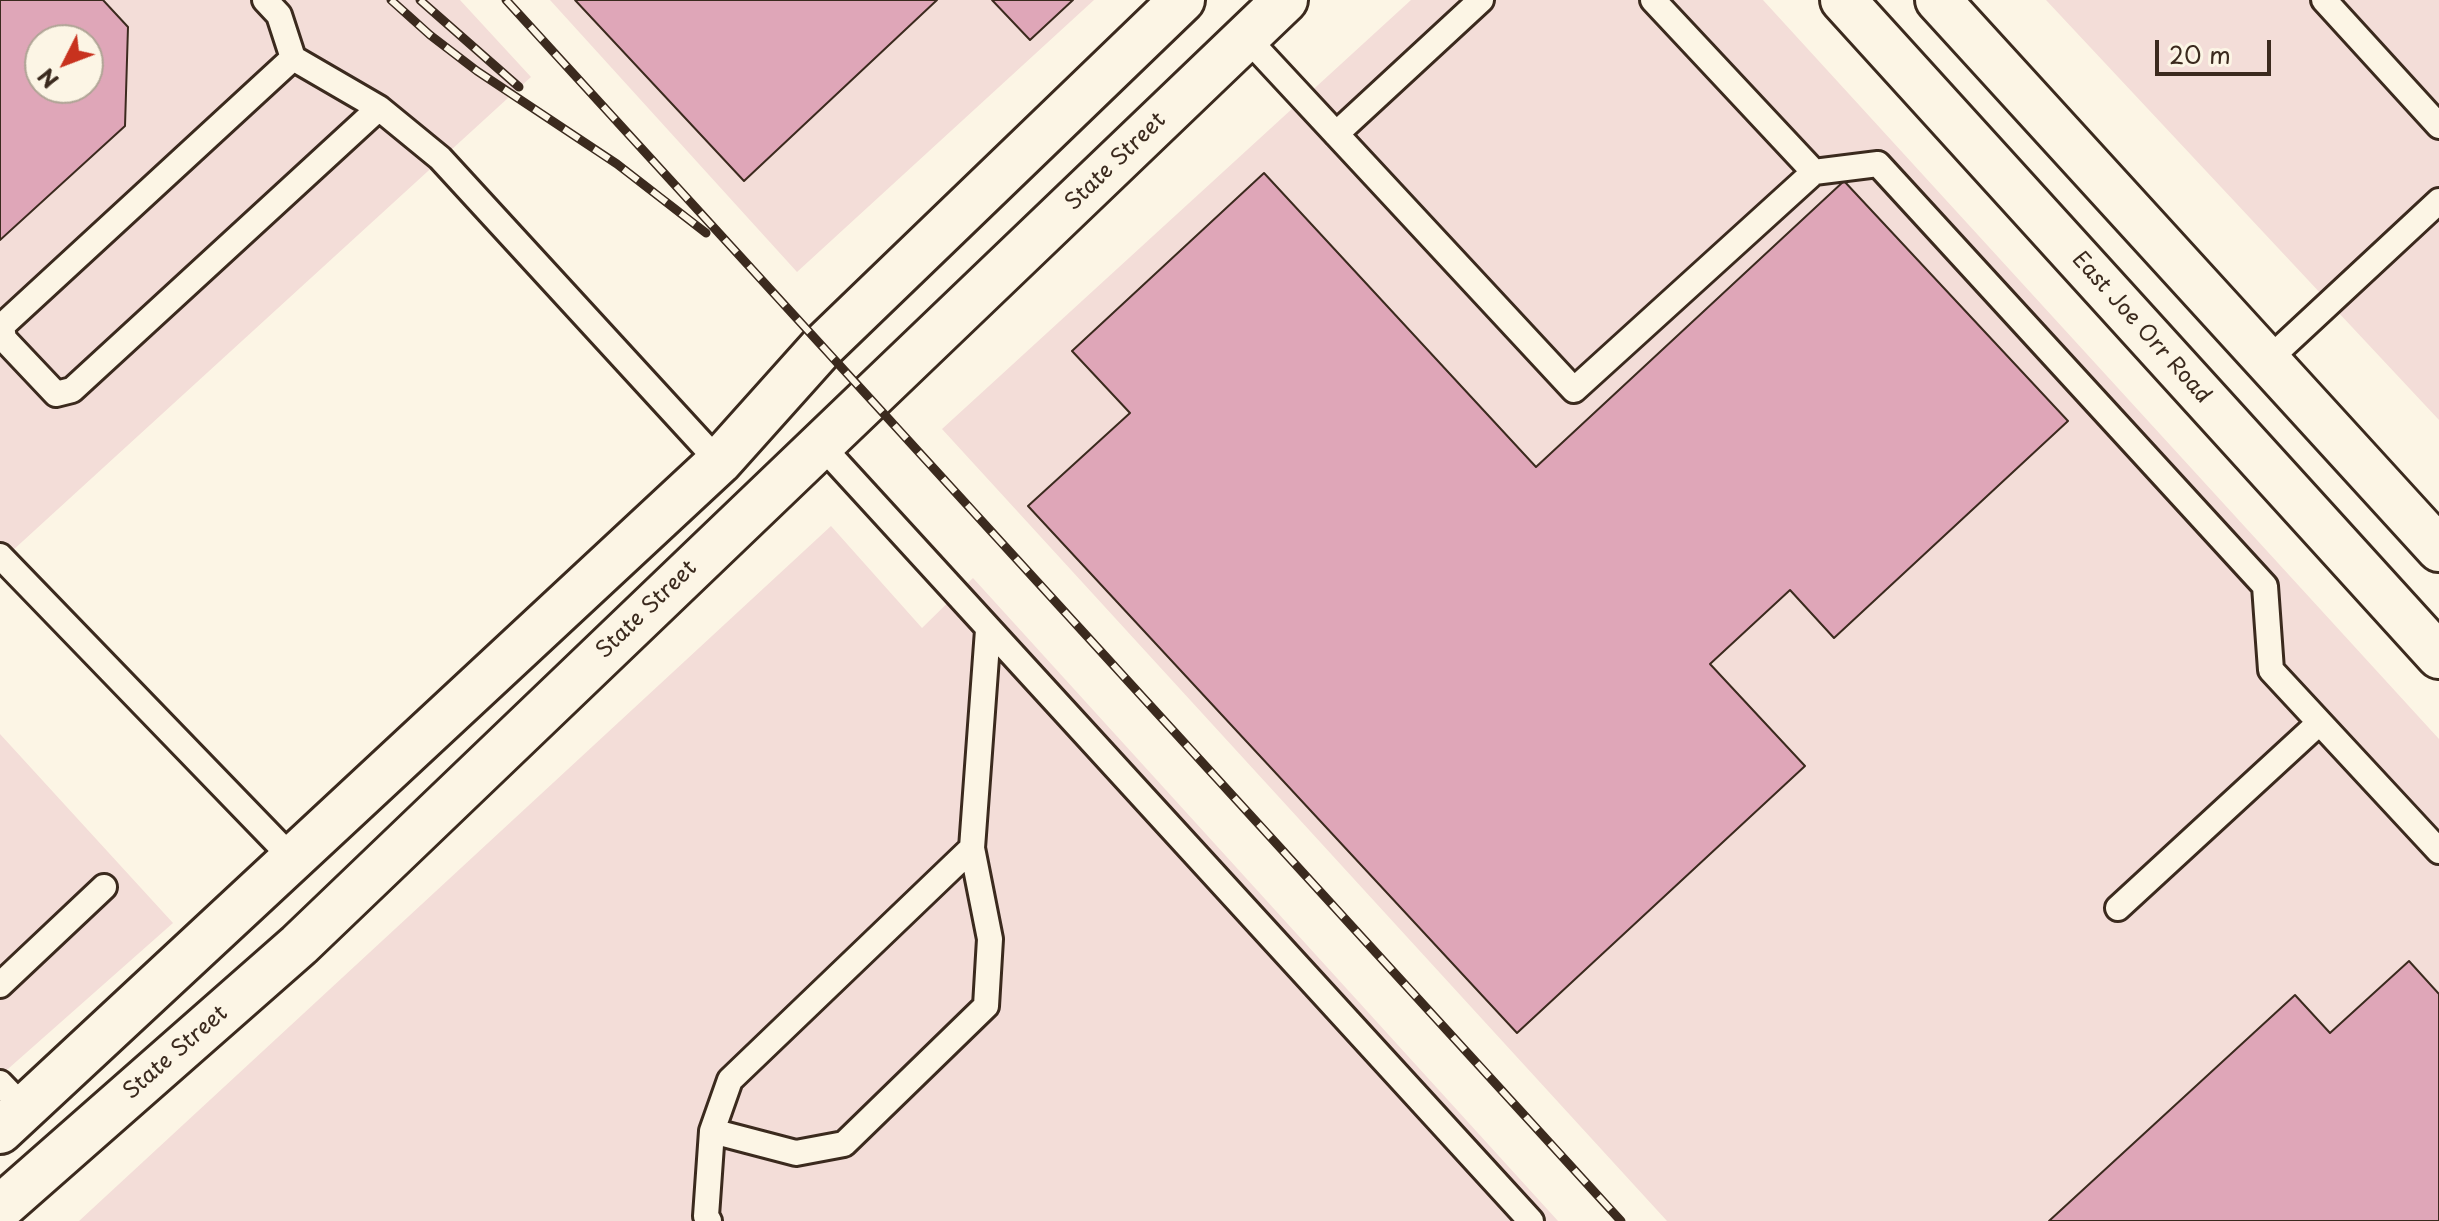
<!DOCTYPE html>
<html>
<head>
<meta charset="utf-8">
<style>
  body { margin:0 }
  #map { position:relative; width:2439px; height:1221px; overflow:hidden; background:#fcf5e5; font-family:"Playpen Sans",sans-serif }
  canvas { display:block }
  .north { position:absolute; left:24px; top:24px; width:80px; height:80px; box-sizing:border-box; background:#fcf5e5; border:2px solid #afa495; border-radius:50%; rotate:228deg; font-size:22px; font-weight:700; line-height:32px; text-align:center; color:#3b2a1e }
  .north::after { content:''; display:block; margin:auto; width:28px; height:36px; background:#c8321e; clip-path:polygon(50% 0,100% 100%,50% 72%,0 100%) }
  .scale { position:absolute; left:2155px; top:40px; width:116px; height:36px; box-sizing:border-box; border:4px solid #3b2a1e; border-top:0; padding-left:10px; font-size:24px; line-height:28px; white-space:nowrap; color:#3b2a1e; -webkit-text-stroke:6px #fcf5e5; paint-order:stroke }
</style>
</head>
<body>
<div id="map">
<canvas width="2439" height="1221"></canvas>
<div class="north">N</div>
<div class="scale">20 m</div>
</div>
<script>
const g = document.querySelector('canvas').getContext('2d');
g.lineJoin = 'round';
function paint(path, color) { g.fillStyle = color; g.fill(path, 'evenodd'); }
const shape = rows => new Path2D(rows.map(r => 'M' + r).join(''));
function strokePath(path, color, width, dash) { g.strokeStyle = color; g.lineWidth = width; g.lineCap = dash ? 'butt' : 'round'; g.setLineDash(dash || []); g.stroke(path); }
function write(font, color, halo, rows, align = 'center') {
  g.font = font + ' "Playpen Sans",sans-serif'; g.lineWidth = 6; g.setLineDash([]); g.textBaseline = 'middle'; g.strokeStyle = halo; g.fillStyle = color; for (const [text, x, y, turn = 0] of rows) {
    g.save(); g.translate(x, y); g.rotate((+turn || 0) * Math.PI / 180); g.textAlign = isNaN(turn) ? turn : align; if (halo) g.strokeText(text, 0, 0); g.fillText(text, 0, 0); g.restore();
  }
}
const built = shape([
  [0,0,460,0,531,77,0,562],
  [40,40,88,40,88,88,40,88],
  [550,0,1094,0,797,272],
  [1411,0,1763,0,2439,739,2439,1221,1667,1221,942,429],
  [2046,0,2439,0,2439,420],
  [831,526,922,628,973,578,1558,1221,79,1221],
  [0,734,173,923,0,1076]
]);
const building = shape([
  [0,0,103,0,128,27,125,126,0,240,0,0],
  [40,40,88,40,88,88,40,88,40,40],
  [575,0,937,0,744,181,575,0],
  [992,0,1073,0,1030,40,992,0],
  [1264,173,1536,467,1844,181,2068,421,1834,638,1790,590,1710,664,1805,766,1517,1033,1028,506,1130,413,1072,351,1264,173],
  [2409,961,2439,994,2439,1221,2049,1221,2295,995,2330,1033,2409,961]
]);
const lane = shape([
  [265,0,279,15,293,58,2,326,4,339,56,394,72,390,379,108,440,158,719,462],
  [2324,0,2439,126],
  [1246,37,1574,390,1814,172,1653,0],
  [293,58,379,108],
  [1336,134,1481,0],
  [1814,172,1878,164,2265,586,2271,670,2439,851],
  [2267,361,2439,201],
  [820,444,1531,1221],
  [0,556,292,858],
  [2118,908,2319,723],
  [0,985,104,887],
  [0,1083,24,1108],
  [712,1131,796,1153,844,1144,986,1006,990,939,972,848],
  [709,1221,706,1216,712,1131,730,1080,972,848,988,630]
]);
const secondary = shape([
  [1843,0,2439,656],
  [1938,0,2439,549],
  [0,1131,719,462,822,347,1182,0],
  [0,1208,299,945,1285,0]
]);
const rail = shape([
  [391,0,430,35,477,71,617,164,706,233],
  [420,0,519,87],
  [506,0,1621,1221]
]);
const streetNames = [
  ["State Street",1116,162,-44],
  ["East Joe Orr Road",2141,328,48],
  ["State Street",647,610,-44],
  ["State Street",176,1053,-41]
];
paint(built, '#f3ddd8');
paint(building, '#dfa6b8');
strokePath(building, '#3b2a1e', 2);
strokePath(lane, '#3b2a1e', 30);
strokePath(secondary, '#3b2a1e', 50);
strokePath(lane, '#fcf5e5', 24);
strokePath(secondary, '#fcf5e5', 44);
strokePath(rail, '#3b2a1e', 9);
strokePath(rail, '#fcf5e5', 6, [18]);
write('22px', '#3b2a1e', '#fcf5e5', streetNames);
</script>
</body>
</html>
